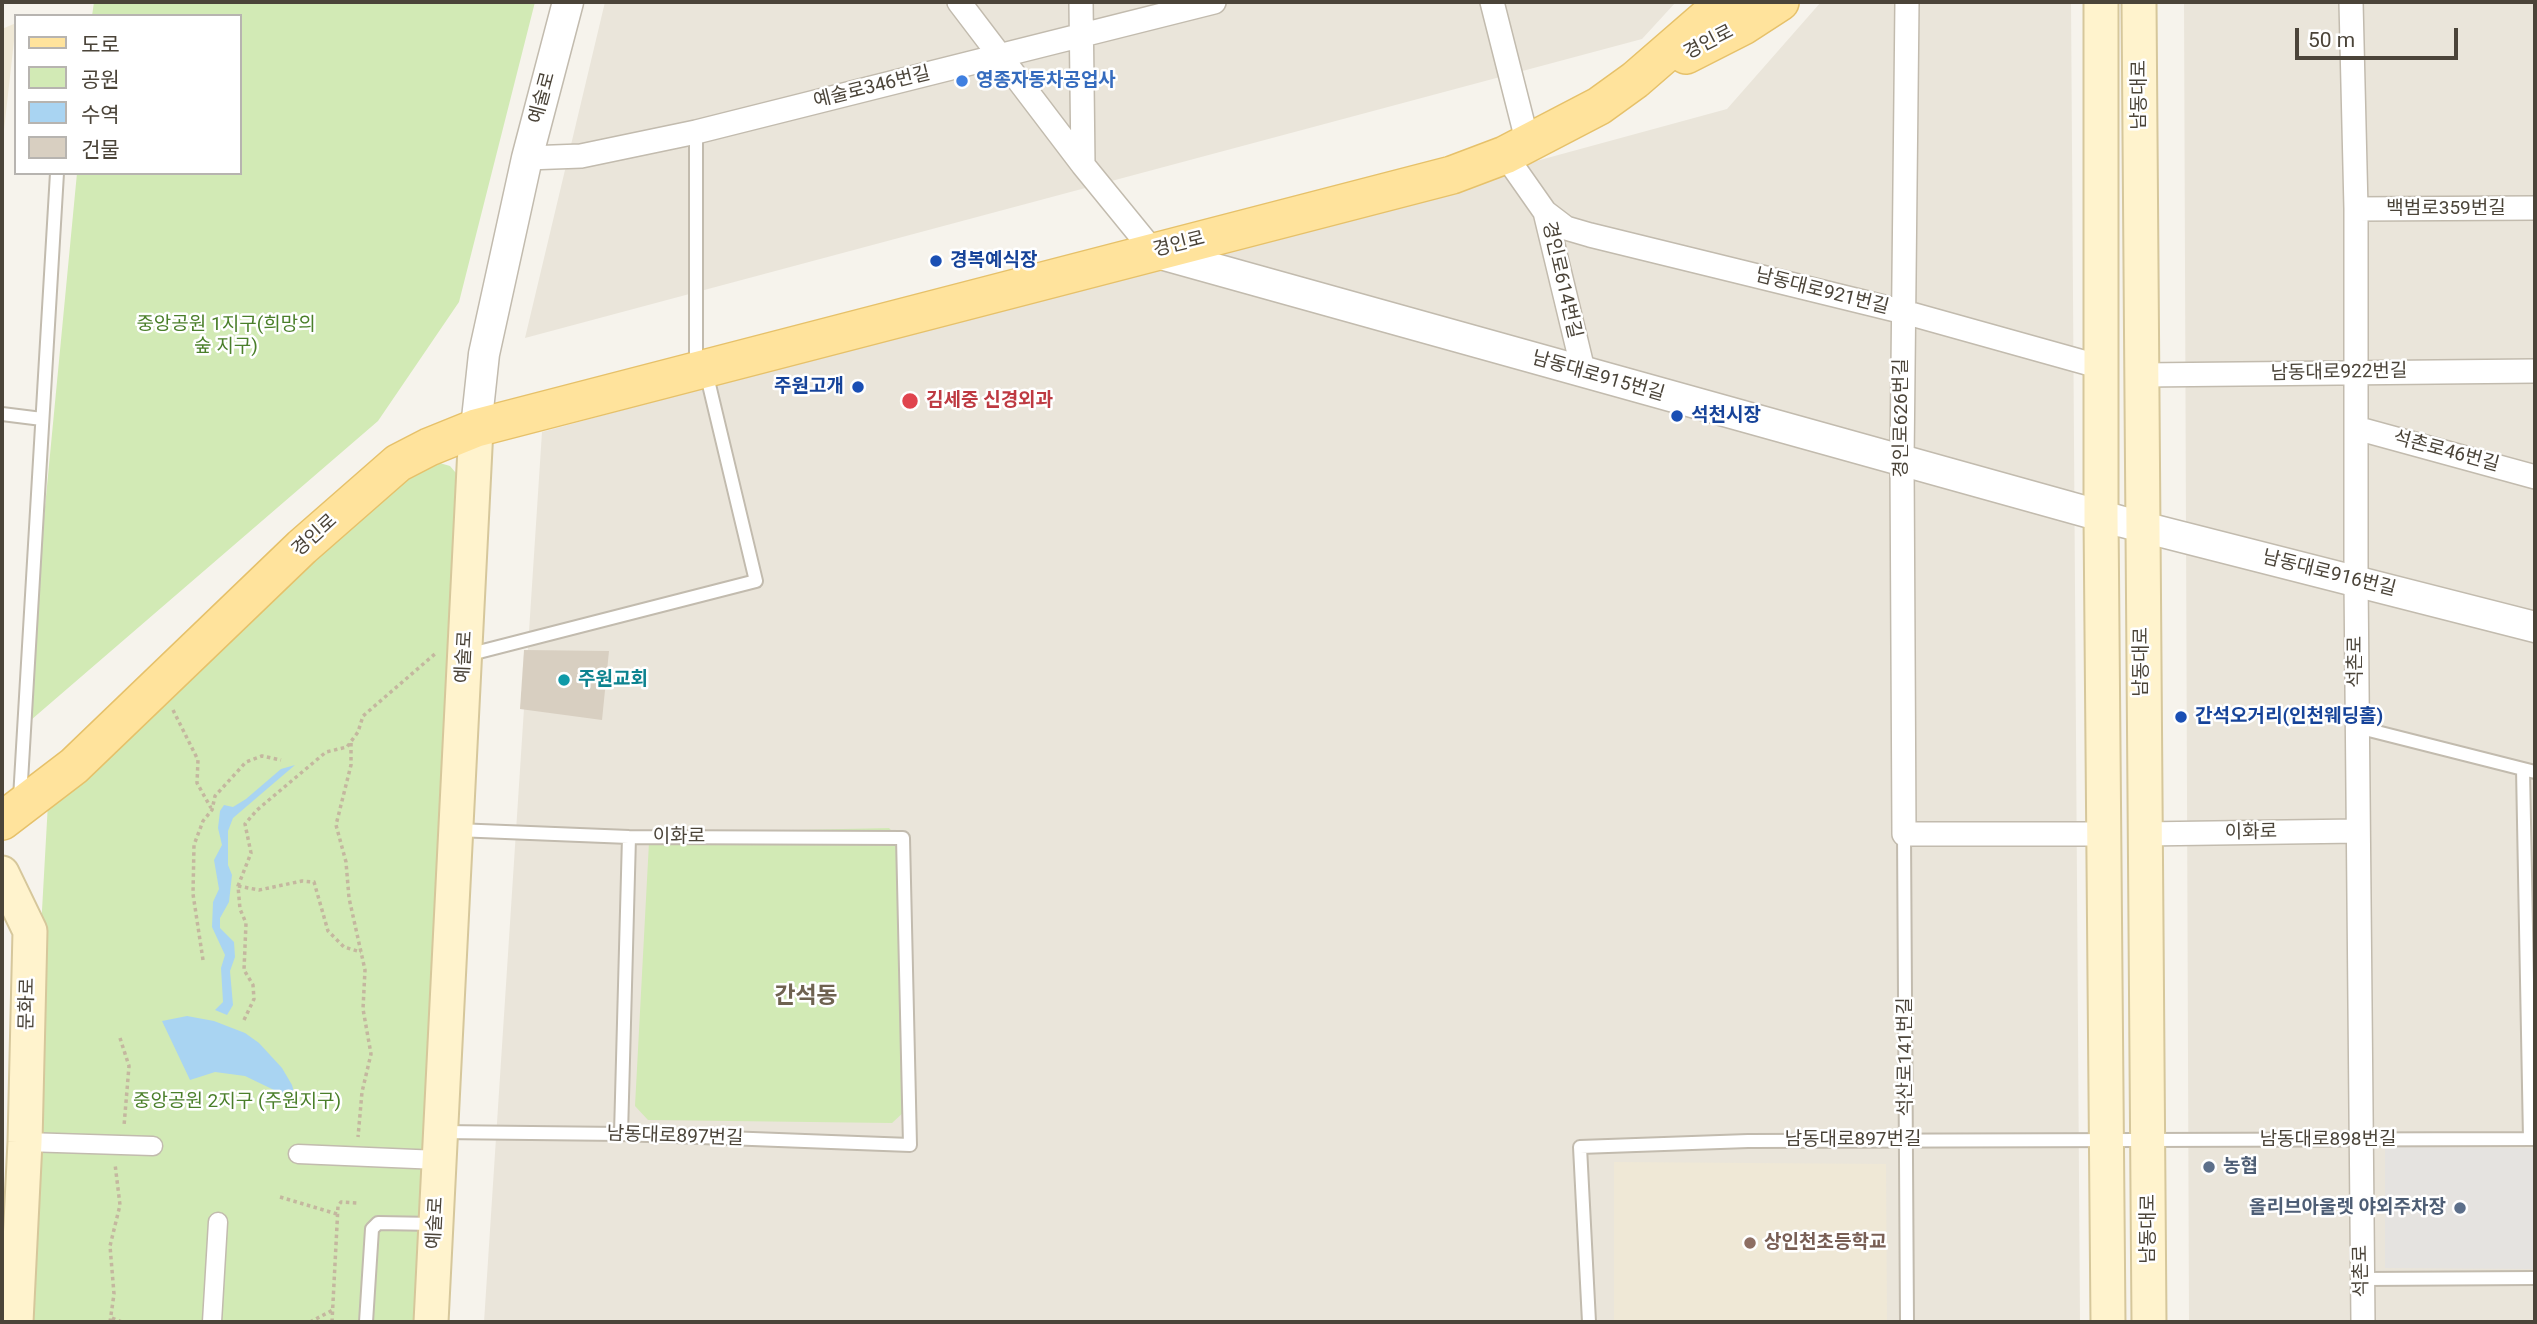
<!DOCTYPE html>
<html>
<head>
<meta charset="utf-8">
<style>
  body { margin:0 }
  #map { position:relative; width:2537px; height:1324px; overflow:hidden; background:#f6f3ec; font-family:Roboto,"Noto Sans KR",sans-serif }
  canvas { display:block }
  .frame { position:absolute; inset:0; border:4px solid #4b4439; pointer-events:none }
  .legend { position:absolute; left:14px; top:14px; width:228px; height:161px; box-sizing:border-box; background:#fff; border:2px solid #b7b4b0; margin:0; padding:9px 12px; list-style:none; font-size:21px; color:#4b4439 }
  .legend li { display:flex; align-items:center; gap:14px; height:35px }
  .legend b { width:35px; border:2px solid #b7b4b0 }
  .scale { position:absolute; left:2295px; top:28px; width:163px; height:32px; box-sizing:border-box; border:4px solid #4b4439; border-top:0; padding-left:9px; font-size:21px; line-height:24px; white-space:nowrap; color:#4b4439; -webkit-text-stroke:5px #fff; paint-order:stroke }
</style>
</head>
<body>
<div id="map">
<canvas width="2537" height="1324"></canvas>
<div class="frame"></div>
<ul class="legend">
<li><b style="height:9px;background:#ffe39c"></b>도로</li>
<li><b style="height:19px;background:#d2eab5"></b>공원</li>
<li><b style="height:19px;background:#a9d4f2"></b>수역</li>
<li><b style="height:19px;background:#d8cfc1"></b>건물</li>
</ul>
<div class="scale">50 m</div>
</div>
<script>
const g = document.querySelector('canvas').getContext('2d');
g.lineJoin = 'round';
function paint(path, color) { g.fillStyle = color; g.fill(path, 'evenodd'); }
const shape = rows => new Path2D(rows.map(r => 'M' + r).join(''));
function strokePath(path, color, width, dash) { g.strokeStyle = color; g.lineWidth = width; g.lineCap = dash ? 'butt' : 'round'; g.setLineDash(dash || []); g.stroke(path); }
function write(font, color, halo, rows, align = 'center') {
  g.font = font + ' Roboto,"Noto Sans KR",sans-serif'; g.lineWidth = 5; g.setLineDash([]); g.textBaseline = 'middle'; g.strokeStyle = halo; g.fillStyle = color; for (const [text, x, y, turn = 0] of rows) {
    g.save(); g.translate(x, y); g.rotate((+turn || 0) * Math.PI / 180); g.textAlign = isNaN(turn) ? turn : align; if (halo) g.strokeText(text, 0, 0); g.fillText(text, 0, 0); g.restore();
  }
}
const residential = shape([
  [605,2,1676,2,1642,39,525,338],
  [1821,2,2071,2,2080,1322,484,1322,542,432,1727,109],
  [2184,2,2535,2,2535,1322,2189,1322]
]);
const education = shape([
  [16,23,2,148,2,29],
  [1614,1162,1886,1164,1887,1322,1614,1322]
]);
const green = shape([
  [94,2,535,2,459,302,378,421,24,726,77,173,240,173,240,16,92,16],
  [433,461,450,466,461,479,431,1322,19,1322,49,785,398,463],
  [889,828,902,842,906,1110,892,1123,648,1120,635,1106,649,842,661,833]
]);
const parking = shape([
  [2385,1147,2535,1148,2535,1269,2385,1268]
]);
const water = shape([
  [295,765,233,818,228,831,228,865,232,875,229,902,220,918,220,928,234,942,235,957,230,971,233,1005,227,1015,215,1010,223,1002,221,968,225,955,212,927,213,902,219,889,214,860,222,845,218,828,220,811,224,805,233,807,246,799,281,769],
  [187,1016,214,1021,245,1033,259,1043,282,1068,292,1085,297,1103,290,1106,274,1090,245,1076,215,1072,190,1080,162,1021]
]);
const building = shape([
  [524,650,609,651,602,720,520,709]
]);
const path = shape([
  [173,710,198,760,197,783,211,808],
  [351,743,351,765,336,825,346,862,349,898,365,970,363,1009,371,1054,362,1092,358,1137],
  [238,886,259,890,302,881,314,882,328,931,344,947,361,952],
  [203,960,193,894,194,845,203,821,212,810,215,796,246,762,262,756,281,760],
  [244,1020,254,999,253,985,244,970,246,923,240,909,238,886,251,853,245,824,257,810,326,752,347,747,358,732,363,716,436,653],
  [120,1038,129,1066,124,1126],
  [280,1197,337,1214],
  [112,1318,122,1322],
  [110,1322,114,1294,110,1246,120,1205,115,1164],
  [310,1322,333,1310],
  [332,1322,338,1206,341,1202,357,1203]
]);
const service = shape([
  [696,366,696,132],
  [2,414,42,419],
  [467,655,756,581,706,372],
  [2357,727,2535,772],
  [2523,769,2530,1139],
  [20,798,57,173],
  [1904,834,1907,1322],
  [441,1132,621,1134,910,1145,903,838,629,837,456,830],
  [621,1134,629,837],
  [2362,1279,2535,1278],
  [366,1322,372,1229,378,1223,435,1224],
  [1589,1322,1580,1147,1748,1141,2535,1139]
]);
const pedestrian = shape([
  [25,1142,153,1146],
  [298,1154,439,1160],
  [212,1322,218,1222]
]);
const minor = shape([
  [959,2,1083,165],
  [1081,2,1083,165,1154,252],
  [1492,2,1528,144],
  [1907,2,1902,461,1904,834,2106,834],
  [2351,2,2356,209,2356,580,2363,1322],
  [1505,155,1545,212,1584,374],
  [527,158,581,156,696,132,1214,2],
  [2356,209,2535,208],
  [1545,212,1566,228,1590,235,1904,312,2101,367],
  [2142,375,2535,371],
  [2356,428,2535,477],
  [2143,834,2358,831]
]);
const tertiary = shape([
  [1154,252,2123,522,2535,627],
  [476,428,484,354,527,158,568,2]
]);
const secondary = shape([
  [2101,2,2101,516,2108,1322],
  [2139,2,2149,1322],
  [2,873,30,931,25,1142,16,1322],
  [431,1322,476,428]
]);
const primary = shape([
  [1686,55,1743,26,1780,2],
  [2,821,74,766,302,547,398,463,429,447,476,428,1452,175,1505,155,1599,106,1635,80,1725,2]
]);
const markers = [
  [962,81,7,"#3f7fe0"],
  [936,261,7,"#1a4fb4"],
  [858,387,7,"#1a4fb4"],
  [910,401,9,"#e0444e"],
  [1677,416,7,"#1a4fb4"],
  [564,680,7,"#0f9aa8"],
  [2181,717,7,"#1a4fb4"],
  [2209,1167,7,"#5c6f8a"],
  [2460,1208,7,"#5c6f8a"],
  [1750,1243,7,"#8d6e63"]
];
const streetNames = [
  ["경인로",1709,43,-27],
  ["예술로346번길",872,88,-14],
  ["남동대로",2140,95,-90],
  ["예술로",543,98,-75],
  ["백범로359번길",2446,209],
  ["경인로",1179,245,-14],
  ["경인로614번길",1561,280,77],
  ["남동대로921번길",1822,292,14],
  ["남동대로922번길",2339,373,-1],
  ["남동대로915번길",1598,377,16],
  ["경인로626번길",1902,418,-90],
  ["석촌로46번길",2446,452,15],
  ["경인로",315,536,-42],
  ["남동대로916번길",2329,574,14],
  ["예술로",465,657,-87],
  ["남동대로",2142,662,-90],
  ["석촌로",2356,662,-90],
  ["이화로",2251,833,-1],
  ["이화로",679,837],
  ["문화로",28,1004,-89],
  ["석산로141번길",1906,1057,-90],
  ["남동대로897번길",675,1137,2],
  ["남동대로897번길",1853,1140],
  ["남동대로898번길",2328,1140],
  ["예술로",436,1223,-87],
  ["남동대로",2149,1229,-90],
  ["석촌로",2362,1271,-91]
];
const shopNames = [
  ["영종자동차공업사",976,81]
];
const transitNames = [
  ["경복예식장",950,261],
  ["주원고개",844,387,"right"],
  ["석천시장",1691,416],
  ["간석오거리(인천웨딩홀)",2195,717]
];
const parkNames = [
  ["중앙공원 1지구(희망의",226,325],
  ["숲 지구)",226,347],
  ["중앙공원 2지구 (주원지구)",237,1102]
];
const healthNames = [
  ["김세중 신경외과",926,401]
];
const cultureNames = [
  ["주원교회",578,680]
];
const serviceNames = [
  ["농협",2223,1167],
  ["올리브아울렛 야외주차장",2446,1208,"right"]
];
const educationNames = [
  ["상인천초등학교",1764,1243]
];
const quarterNames = [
  ["간석동",806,997]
];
paint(residential, '#eae5da');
paint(education, '#efe8d6');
paint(green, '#d2eab5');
paint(parking, '#e5e3e0');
paint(water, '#a9d4f2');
paint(building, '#d8cfc1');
strokePath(service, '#c2bbae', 16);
strokePath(pedestrian, '#c2bbae', 21);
strokePath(minor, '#c2bbae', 26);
strokePath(tertiary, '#c2bbae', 33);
strokePath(secondary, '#d6c79b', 37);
strokePath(primary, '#e6c16a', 40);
strokePath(path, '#c4b79f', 3.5, [3.5, 3.5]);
strokePath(service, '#fff', 12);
strokePath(pedestrian, '#fff', 18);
strokePath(minor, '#fff', 23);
strokePath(tertiary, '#fff', 30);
strokePath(secondary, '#fff3cd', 33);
strokePath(primary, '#ffe39c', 37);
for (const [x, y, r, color] of markers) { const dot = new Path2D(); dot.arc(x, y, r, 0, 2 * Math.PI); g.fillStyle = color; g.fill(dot); strokePath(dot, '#fff', 2.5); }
write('19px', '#4b4439', '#fff', streetNames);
write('bold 19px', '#366cbe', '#fff', shopNames, 'left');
write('bold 19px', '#164399', '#fff', transitNames, 'left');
write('19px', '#4a7f2a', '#fff', parkNames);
write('bold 19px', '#be3a42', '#fff', healthNames, 'left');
write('bold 19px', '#0d838f', '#fff', cultureNames, 'left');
write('bold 19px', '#4e5e75', '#fff', serviceNames, 'left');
write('bold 19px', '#785e54', '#fff', educationNames, 'left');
write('bold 23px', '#6e6250', '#fff', quarterNames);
</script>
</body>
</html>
